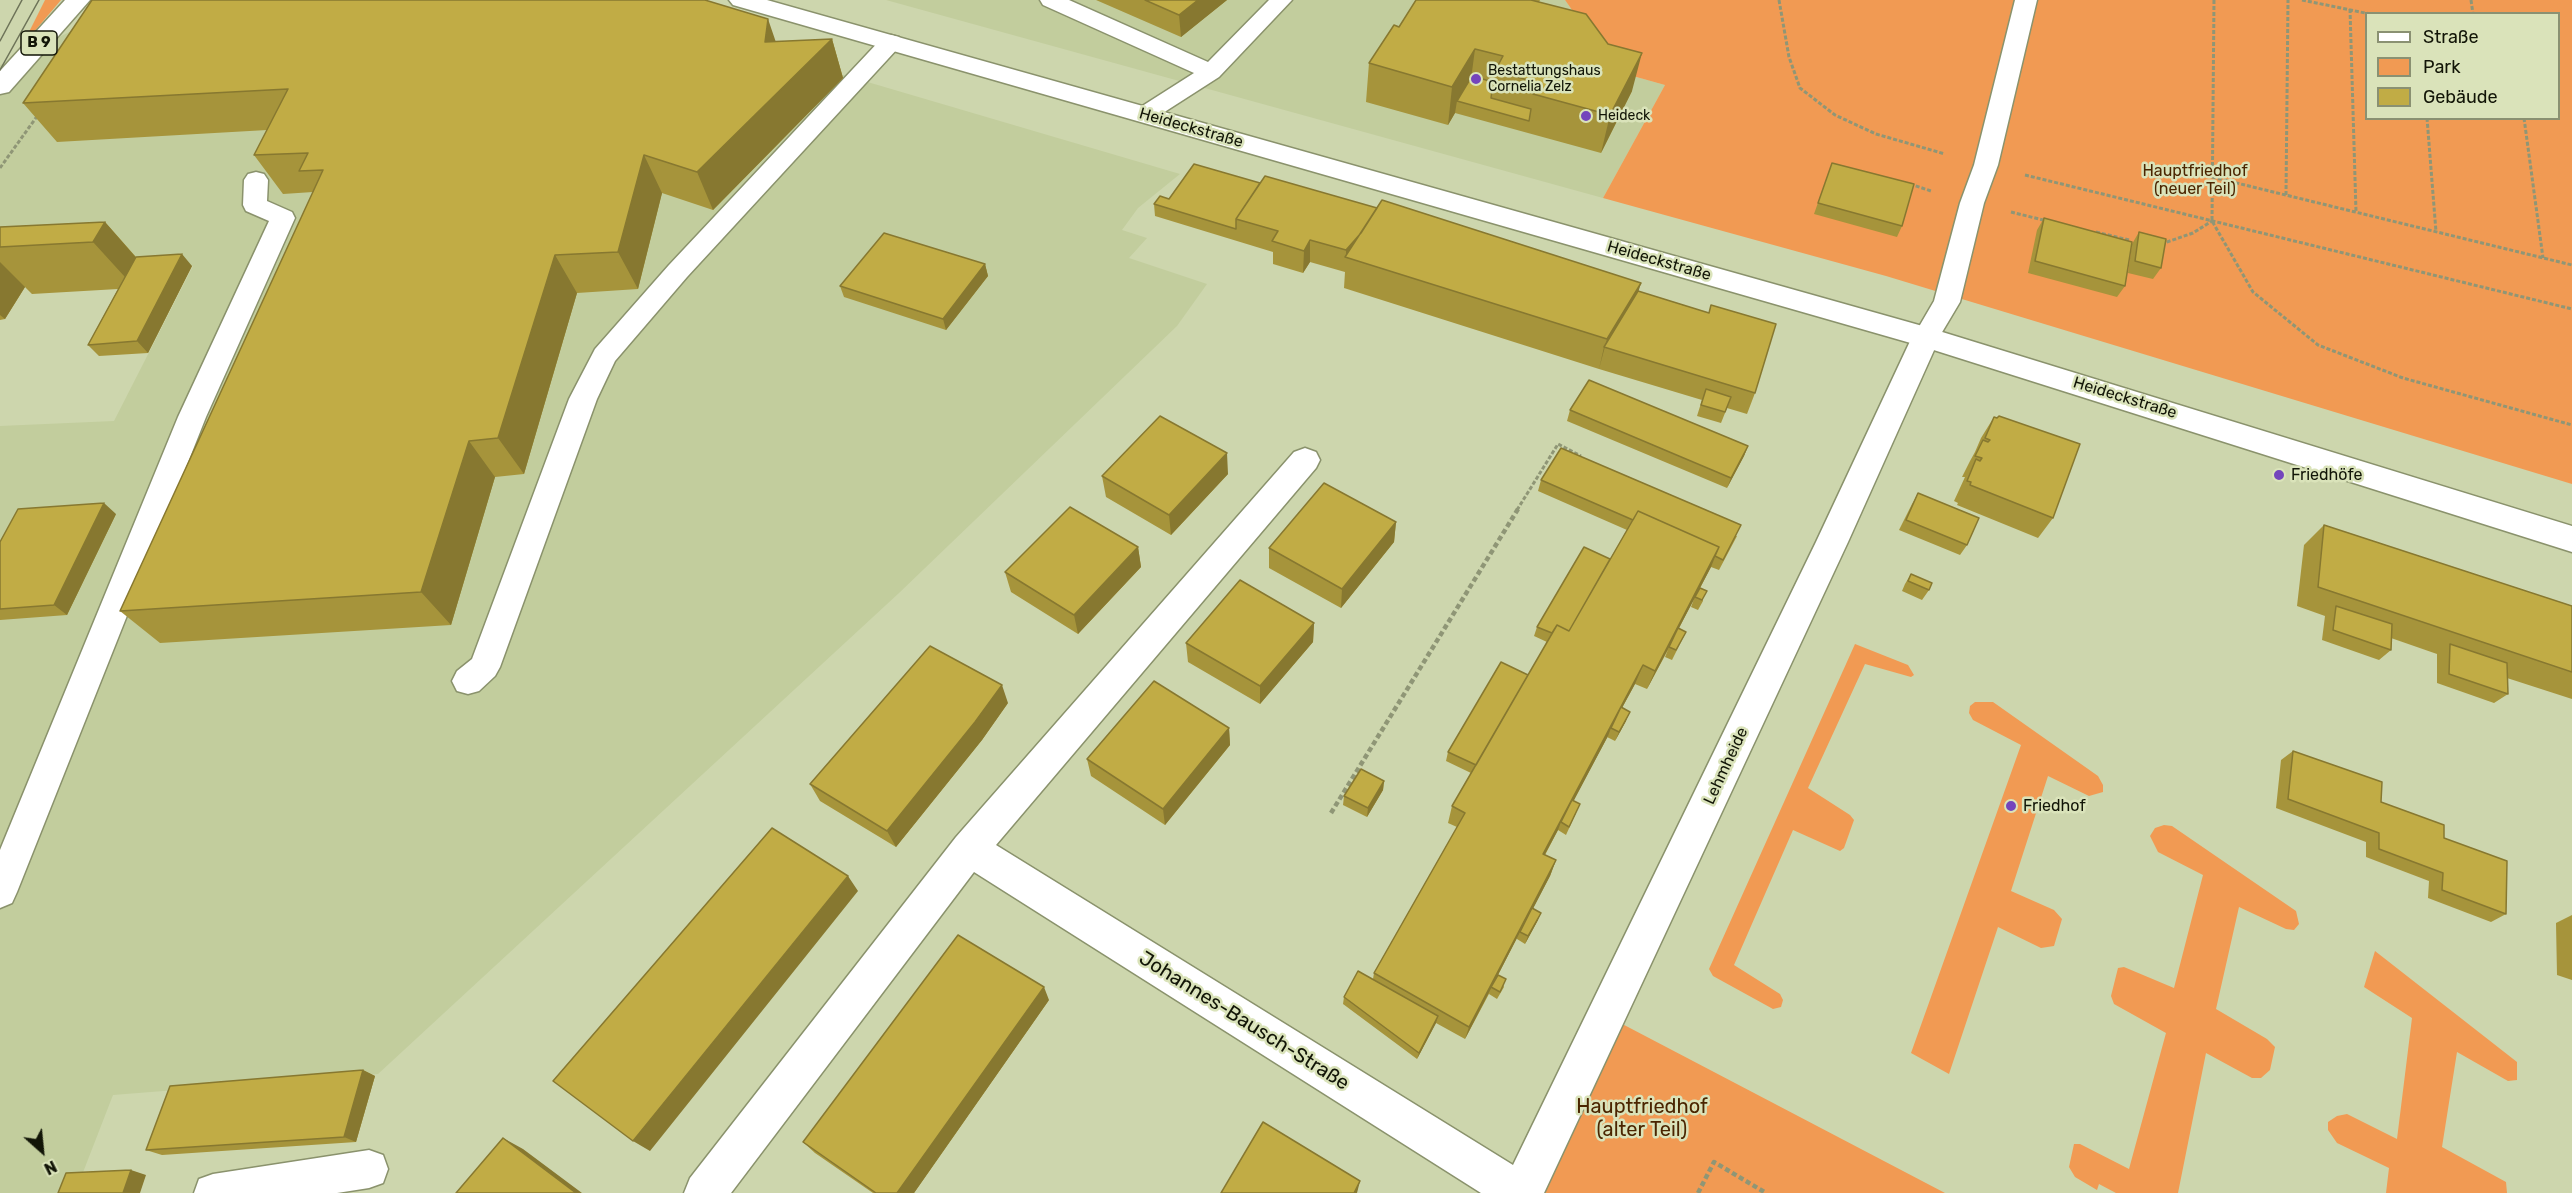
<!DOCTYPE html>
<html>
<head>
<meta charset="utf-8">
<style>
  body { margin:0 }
  #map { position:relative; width:2572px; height:1193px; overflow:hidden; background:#cdd6ad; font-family:Rubik,sans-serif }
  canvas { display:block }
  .legend { position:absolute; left:2365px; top:12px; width:195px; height:108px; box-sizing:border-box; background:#dae3ba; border:2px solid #8a9172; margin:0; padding:8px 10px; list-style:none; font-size:18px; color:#121507 }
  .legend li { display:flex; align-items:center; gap:12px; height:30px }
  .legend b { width:30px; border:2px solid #8a9172 }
  .north { position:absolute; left:12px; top:1121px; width:60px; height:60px; -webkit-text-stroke:4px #dae3ba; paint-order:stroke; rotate:153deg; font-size:16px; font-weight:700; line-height:24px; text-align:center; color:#121507 }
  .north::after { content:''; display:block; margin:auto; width:21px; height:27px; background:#121507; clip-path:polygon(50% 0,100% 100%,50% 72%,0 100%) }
</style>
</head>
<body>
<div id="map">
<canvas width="2572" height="1193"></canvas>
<ul class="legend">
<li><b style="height:8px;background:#fff"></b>Straße</li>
<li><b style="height:16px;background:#f19a53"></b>Park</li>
<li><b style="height:16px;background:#c1ac45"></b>Gebäude</li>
</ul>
<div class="north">N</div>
</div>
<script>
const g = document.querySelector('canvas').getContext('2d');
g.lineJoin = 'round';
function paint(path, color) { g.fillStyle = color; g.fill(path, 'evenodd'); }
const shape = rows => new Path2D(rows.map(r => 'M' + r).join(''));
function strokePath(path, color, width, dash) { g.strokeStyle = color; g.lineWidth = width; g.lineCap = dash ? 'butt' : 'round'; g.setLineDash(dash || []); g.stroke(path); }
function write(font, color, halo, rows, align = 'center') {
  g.font = font + ' Rubik,sans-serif'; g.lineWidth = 5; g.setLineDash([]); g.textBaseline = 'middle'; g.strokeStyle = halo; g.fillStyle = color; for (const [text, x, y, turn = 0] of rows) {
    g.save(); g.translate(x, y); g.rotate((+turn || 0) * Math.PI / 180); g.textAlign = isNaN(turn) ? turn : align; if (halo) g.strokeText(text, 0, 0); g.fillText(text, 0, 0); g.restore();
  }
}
const built = shape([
  [137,0,786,58,1180,174,1138,208,1122,230,1147,238,1129,258,1207,284,1177,326,899,593,378,1074,113,1095,75,1193,0,1193,0,426,114,421,193,266,0,275,0,65],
  [886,0,1565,0,1615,71,1665,85,1603,198]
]);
const green = shape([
  [45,0,61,0,33,33,28,34],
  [1565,0,2572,0,2572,484,1886,276,1603,198,1665,85,1615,71],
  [2366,14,2558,14,2558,118,2366,118],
  [1855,644,1908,665,1914,675,1911,677,1865,664,1808,788,1850,815,1854,820,1844,848,1840,851,1793,830,1734,965,1780,994,1783,1000,1781,1007,1773,1009,1713,976,1709,969],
  [1975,702,1993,702,2098,776,2103,785,2103,792,2089,796,2048,776,2011,891,2054,910,2062,919,2054,946,2041,948,1998,927,1949,1074,1911,1053,2021,745,1973,720,1969,713,1970,706],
  [2164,825,2172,826,2296,911,2299,924,2294,930,2286,929,2239,907,2216,1009,2267,1039,2275,1047,2270,1070,2261,1078,2252,1078,2206,1053,2178,1193,2116,1193,2099,1184,2097,1190,2075,1177,2069,1167,2074,1144,2080,1144,2129,1169,2166,1033,2114,1004,2111,996,2118,968,2124,967,2174,988,2203,875,2158,852,2150,836,2155,828],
  [2375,951,2517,1062,2517,1080,2508,1081,2457,1052,2442,1147,2506,1182,2507,1193,2386,1193,2389,1168,2337,1143,2328,1130,2328,1122,2337,1116,2347,1114,2397,1139,2412,1018,2364,987],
  [1607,1016,1945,1193,1522,1193]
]);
const pathFar1 = shape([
  [1779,0,1789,57,1800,88,1835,115,1876,134,1945,154],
  [2214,0,2212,221,2253,292,2318,345,2403,378,2572,425],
  [2302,0,2370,14],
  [2471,0,2473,14],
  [2350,9,2356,212],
  [2427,118,2436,232],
  [2524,118,2543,258],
  [0,168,38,115],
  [2025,175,2572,309],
  [2212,177,2572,265],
  [1910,184,1931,191],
  [2286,195,2288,0],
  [2011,212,2047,221],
  [2096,232,2129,240],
  [2161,244,2193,233,2212,221],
  [1517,510,1558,444,1581,456]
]);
const path = shape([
  [1331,813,1518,509],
  [1698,1193,1714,1162,1766,1193]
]);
const service = shape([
  [1040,0,1069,0,1208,62,1269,0,1292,0,1219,77,1152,120,1144,122,1136,120,1132,115,1136,110,1194,73,1043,5,1040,0],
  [2015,0,2037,0,1998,165,1984,203,1960,302,1935,344,1926,347,1917,344,1913,337,1934,301,1960,203,1974,165,2015,0],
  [891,35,899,37,902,42,899,47,687,277,615,361,597,399,500,667,495,676,479,691,468,694,457,691,452,681,457,671,472,659,569,399,595,349,669,265,883,37,891,35],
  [256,172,264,174,268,180,267,201,292,212,295,218,206,417,17,892,12,903,0,908,0,850,178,417,269,221,246,211,243,205,244,180,248,174,256,172],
  [369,1150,383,1155,388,1169,383,1183,369,1188,337,1193,194,1193,199,1179,213,1174,369,1150]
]);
const minor = shape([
  [1926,327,1936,330,1940,337,1848,542,1544,1193,1481,1193,974,872,731,1193,684,1193,690,1178,956,837,1294,452,1305,448,1316,452,1320,460,1316,468,996,845,1513,1165,1816,542,1912,337,1916,330,1926,327]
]);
const tertiary = shape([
  [729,0,767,0,1926,327,2572,526,2572,552,1921,346,733,5,729,0]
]);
const primary = shape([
  [65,0,90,0,9,92,0,94,0,71,65,0]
]);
const tram = shape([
  [0,41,22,0],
  [0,70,39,0]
]);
const wall = shape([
  [1096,0,1227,0,1181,37],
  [1416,0,1540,0,1539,2,1632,91,1601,153,1455,113,1448,125,1366,102,1369,63,1399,27],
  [832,39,843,78,713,210,662,193,638,289,577,293,524,474,495,477,451,625,160,643,120,611,313,192,283,194,254,155,267,130,57,142,23,103,776,42],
  [1832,163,1902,226,1897,237,1814,214],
  [1169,199,1638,291,1709,313,1711,305,1755,393,1747,414,1727,408,1721,423,1697,416,1702,400,1599,369,1344,288,1345,272,1310,262,1303,273,1273,264,1273,252,1155,216,1154,204],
  [2044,218,2125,286,2117,297,2028,273,2037,230],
  [105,222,136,257,192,266,148,353,99,356,88,345,118,289,32,294,25,287,5,319,0,320,0,227],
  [2139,232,2161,268,2153,279,2128,273,2132,244],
  [985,264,988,276,946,330,844,297,840,286],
  [1570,410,1748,446,1744,456,1727,488,1567,421],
  [1994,417,2053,518,2038,538,1957,505,1958,503,1954,501,1965,477,1962,477,1970,461,1975,452,1981,438],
  [1228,474,1171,535,1106,497,1102,476],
  [1541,480,1737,536,1719,570,1711,567,1700,588,1703,601,1698,610,1691,607,1694,599,1679,628,1686,632,1672,660,1665,657,1668,650,1647,689,1635,684,1622,708,1626,721,1615,741,1607,737,1608,736,1573,801,1580,804,1566,835,1558,830,1545,855,1556,860,1550,876,1533,908,1538,920,1525,944,1517,939,1517,938,1498,975,1504,987,1497,999,1489,994,1490,992,1465,1039,1436,1023,1417,1059,1343,1004,1344,997,1373,979,1374,973,1457,827,1448,823,1452,806,1471,773,1446,761,1448,752,1528,675,1547,642,1534,636,1537,627,1610,559,1627,530,1538,491],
  [1918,493,1967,545,1960,555,1899,530,1912,504],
  [116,514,67,615,0,620,0,542],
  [1396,522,1394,542,1341,608,1269,568,1269,548],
  [2324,525,2572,606,2572,699,2507,678,2508,694,2494,703,2437,683,2437,654,2391,638,2391,650,2379,660,2322,640,2325,616,2297,606,2304,545],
  [1138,547,1141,567,1078,634,1011,592,1005,572],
  [1911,574,1929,590,1922,600,1902,591,1905,584],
  [1314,623,1313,642,1260,704,1188,662,1186,643],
  [1008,703,982,740,896,847,820,801,810,784],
  [1229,728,1230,745,1165,825,1091,776,1087,759],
  [2293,751,2444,838,2506,914,2491,922,2428,898,2429,881,2366,857,2366,842,2276,808,2281,760],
  [1384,781,1383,790,1367,817,1343,805,1344,796],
  [2572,915,2572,980,2557,975,2556,923],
  [1049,1000,914,1193,873,1193,815,1153,803,1142],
  [363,1070,375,1076,356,1142,162,1155,146,1150]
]);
const shadedWall = shape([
  [1198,0,1227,0,1181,37,1179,15],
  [768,19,781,57,765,42],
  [832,39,843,78,713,210,697,172],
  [1475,49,1470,87,1457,101,1455,113,1448,125,1452,87],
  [1642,53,1632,91,1601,153,1610,115],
  [644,155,662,193,638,289,618,252],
  [1381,209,1346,257,1346,250],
  [105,222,146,269,135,288,93,242],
  [1310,240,1310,262,1303,273,1304,251],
  [182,254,192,266,148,353,137,341],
  [555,255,577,293,524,474,498,438],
  [0,262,25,287,5,319,0,315],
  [985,264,988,276,946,330,943,319],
  [1641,283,1632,313,1604,347,1599,369,1607,339],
  [469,441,495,477,451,625,421,592],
  [1748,446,1744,456,1727,488,1731,478],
  [1227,453,1228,474,1171,535,1169,515],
  [104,503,116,514,67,615,54,605],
  [1396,522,1394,542,1341,608,1342,589],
  [1138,547,1141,567,1078,634,1074,615],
  [1719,547,1711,567,1647,689,1655,671],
  [1314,623,1313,642,1260,704,1260,686],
  [1643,665,1635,684,1611,728,1608,736,1562,823,1561,822,1558,830,1537,869,1543,854],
  [1002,685,1008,703,982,740,896,847,887,831],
  [1630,712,1626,721,1615,741,1619,732],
  [1229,728,1230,745,1165,825,1163,809],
  [1384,781,1383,790,1367,817,1368,808],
  [1556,860,1550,876,1521,932,1520,932,1517,938,1465,1039,1469,1027],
  [848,876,858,891,650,1151,633,1141],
  [1541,913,1538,920,1525,944,1528,936],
  [1044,987,1049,1000,914,1193,897,1193],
  [1438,1016,1436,1023,1417,1059,1419,1053],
  [363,1070,375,1076,356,1142,344,1137],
  [503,1138,523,1149,582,1193,576,1193],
  [131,1170,146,1175,140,1193,123,1193],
  [1360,1181,1357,1193,1354,1193]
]);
const building = shape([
  [92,0,705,0,768,19,765,42,832,39,697,172,644,155,618,252,555,255,498,438,469,441,421,592,120,611,323,170,299,171,308,153,254,155,288,89,23,103,92,0],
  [1145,0,1198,0,1179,15,1145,0],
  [1416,0,1531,0,1586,14,1608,44,1642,53,1610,115,1533,94,1539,83,1495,71,1503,56,1475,49,1452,87,1369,63,1394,25,1399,27,1416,0],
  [1472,76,1493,82,1491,98,1531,109,1529,121,1457,101,1472,76],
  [1832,163,1914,184,1902,226,1818,203,1832,163],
  [1194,164,1260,183,1236,219,1236,229,1154,204,1160,196,1169,199,1194,164],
  [1265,176,1377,208,1361,233,1346,250,1310,240,1304,251,1272,241,1278,231,1236,219,1265,176],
  [1382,200,1641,283,1607,339,1345,257,1382,200],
  [2044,218,2132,242,2125,286,2035,261,2044,218],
  [105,222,93,242,0,247,0,227,105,222],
  [2139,232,2166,239,2161,268,2135,261,2139,232],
  [884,233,985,264,943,319,840,286,884,233],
  [182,254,137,341,88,345,136,257,182,254],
  [1638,291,1709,313,1711,305,1776,324,1755,393,1604,347,1638,291],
  [1589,380,1748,446,1731,478,1570,410,1589,380],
  [1706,389,1731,397,1725,412,1701,405,1706,389],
  [1160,416,1227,453,1169,515,1102,476,1160,416],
  [1999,416,2080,444,2053,518,1970,485,1971,482,1967,481,1976,459,1980,461,1982,458,1975,456,1983,440,1988,442,1990,440,1985,438,1994,417,1997,418,1999,416],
  [1561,448,1741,525,1723,560,1715,556,1719,547,1638,511,1633,520,1541,480,1561,448],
  [1324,483,1396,522,1342,589,1269,548,1324,483],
  [1918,493,1979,518,1967,545,1906,520,1918,493],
  [104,503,54,605,0,609,0,542,18,509,104,503],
  [1070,507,1138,547,1074,615,1005,572,1070,507],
  [1638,511,1719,547,1655,671,1643,665,1543,854,1556,860,1469,1027,1374,973,1465,813,1452,806,1557,625,1569,631,1638,511],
  [2324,525,2572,606,2572,672,2318,587,2324,525],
  [1584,547,1610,559,1569,631,1557,625,1552,633,1537,627,1584,547],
  [1911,574,1932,583,1929,590,1908,581,1911,574],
  [1240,580,1314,623,1260,686,1186,643,1240,580],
  [1700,588,1707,591,1702,600,1695,597,1700,588],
  [2336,606,2392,624,2391,650,2333,630,2336,606],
  [1678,628,1686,632,1676,650,1669,647,1678,628],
  [2450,644,2507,663,2508,694,2449,674,2450,644],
  [930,646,1002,685,975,722,887,831,810,784,930,646],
  [1501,662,1528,675,1476,765,1448,752,1501,662],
  [1154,681,1229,728,1163,809,1087,759,1154,681],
  [1621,707,1630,712,1619,732,1611,728,1621,707],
  [2293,751,2382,782,2381,802,2444,825,2444,838,2507,861,2506,914,2442,890,2443,873,2379,849,2379,833,2288,799,2293,751],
  [1361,769,1384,781,1368,808,1344,796,1361,769],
  [1572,800,1580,804,1569,827,1561,822,1572,800],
  [772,828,848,876,633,1141,553,1081,772,828],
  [1532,908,1541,913,1528,936,1520,932,1532,908],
  [958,935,1044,987,897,1193,876,1193,803,1142,958,935],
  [1358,971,1438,1016,1419,1053,1344,997,1358,971],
  [1498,975,1506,979,1500,992,1491,987,1498,975],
  [363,1070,344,1137,146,1150,170,1086,363,1070],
  [1263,1122,1360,1181,1354,1193,1221,1193,1263,1122],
  [503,1138,576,1193,456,1193,503,1138],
  [131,1170,123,1193,58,1193,66,1173,131,1170]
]);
const markers = [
  [1476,79,6,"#7445bc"],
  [1586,116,6,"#7445bc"],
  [2279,475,6,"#7445bc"],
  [2011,806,6,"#7445bc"]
];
const farPoinames = [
  ["Bestattungshaus",1488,71],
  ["Cornelia Zelz",1488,87],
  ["Heideck",1598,116]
];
const shields = [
  [39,43,36]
];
const shieldNames = [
  ["B 9",39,43]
];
const streetNames = [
  ["Heideckstraße",1191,128,16],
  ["Heideckstraße",1659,261,16],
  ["Heideckstraße",2125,398,17],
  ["Lehmheide",1726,766,-65]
];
const parkNames = [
  ["Hauptfriedhof",2195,171],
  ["(neuer Teil)",2195,189]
];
const poiNames = [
  ["Friedhöfe",2291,475],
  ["Friedhof",2023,806]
];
const nearStreetnames = [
  ["Johannes-Bausch-Straße",1244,1021,32]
];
const nearParknames = [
  ["Hauptfriedhof",1642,1107],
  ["(alter Teil)",1642,1130]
];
paint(built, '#c2cd9d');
paint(green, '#f19a53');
strokePath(service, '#8a926c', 3);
strokePath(minor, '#8a926c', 3);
strokePath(tertiary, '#8a926c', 3);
strokePath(primary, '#8a926c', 3);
strokePath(pathFar1, '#8f9676', 3, [4, 2]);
strokePath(path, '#8f9676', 4.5, [5, 3]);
paint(service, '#fff');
paint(minor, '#fff');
paint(tertiary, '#fff');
paint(primary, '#fff');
strokePath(tram, '#6d7358', 1.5);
paint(wall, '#a6943b');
paint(shadedWall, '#877830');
paint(building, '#c1ac45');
strokePath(building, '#877830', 1.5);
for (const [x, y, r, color] of markers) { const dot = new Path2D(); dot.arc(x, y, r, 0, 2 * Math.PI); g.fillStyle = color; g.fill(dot); strokePath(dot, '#dae3ba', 2); }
write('14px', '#121507', '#dae3ba', farPoinames, 'left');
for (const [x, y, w] of shields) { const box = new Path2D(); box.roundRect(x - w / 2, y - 12, w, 24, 4.5); g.fillStyle = '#dae3ba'; g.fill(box); strokePath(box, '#121507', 1.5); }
write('bold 15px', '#121507', null, shieldNames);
write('16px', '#121507', '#dae3ba', streetNames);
write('16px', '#4b2500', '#dae3ba', parkNames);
write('16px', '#121507', '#dae3ba', poiNames, 'left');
write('20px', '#121507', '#dae3ba', nearStreetnames);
write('20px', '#4b2500', '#dae3ba', nearParknames);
</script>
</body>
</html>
